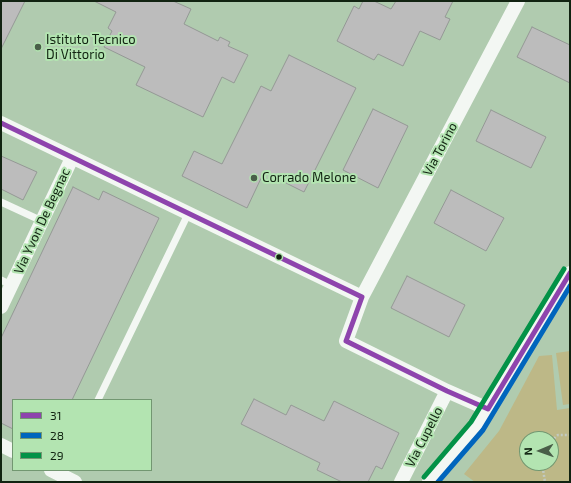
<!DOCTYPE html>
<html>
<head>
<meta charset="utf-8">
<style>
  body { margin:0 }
  #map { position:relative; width:571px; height:483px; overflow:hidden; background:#b0cbaf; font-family:"Exo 2",sans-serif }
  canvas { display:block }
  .frame { position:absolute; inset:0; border:2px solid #112311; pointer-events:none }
  .legend { position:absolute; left:12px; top:399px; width:140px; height:72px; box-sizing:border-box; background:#b3e4b1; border:1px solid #729771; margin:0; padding:5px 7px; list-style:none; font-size:12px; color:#112311 }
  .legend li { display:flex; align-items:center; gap:8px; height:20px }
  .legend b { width:20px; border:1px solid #729771 }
  .north { position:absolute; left:519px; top:431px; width:40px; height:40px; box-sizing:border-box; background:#b3e4b1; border:1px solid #729771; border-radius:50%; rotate:268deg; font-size:11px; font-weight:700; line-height:16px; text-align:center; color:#112311 }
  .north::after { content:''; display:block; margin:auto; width:14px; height:18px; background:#495e48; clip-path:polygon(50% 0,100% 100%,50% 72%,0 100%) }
</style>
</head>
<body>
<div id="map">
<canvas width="571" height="483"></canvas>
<div class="frame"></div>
<ul class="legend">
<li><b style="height:5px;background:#8e44ad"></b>31</li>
<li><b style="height:5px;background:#0065bd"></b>28</li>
<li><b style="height:5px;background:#039247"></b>29</li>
</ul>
<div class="north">N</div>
</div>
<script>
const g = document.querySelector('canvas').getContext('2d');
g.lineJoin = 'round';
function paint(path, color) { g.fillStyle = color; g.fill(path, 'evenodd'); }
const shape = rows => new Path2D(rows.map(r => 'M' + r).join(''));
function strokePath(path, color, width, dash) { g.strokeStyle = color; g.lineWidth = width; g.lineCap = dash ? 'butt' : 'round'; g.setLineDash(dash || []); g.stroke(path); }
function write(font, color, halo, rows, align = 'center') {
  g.font = font + ' "Exo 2",sans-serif'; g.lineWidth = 4; g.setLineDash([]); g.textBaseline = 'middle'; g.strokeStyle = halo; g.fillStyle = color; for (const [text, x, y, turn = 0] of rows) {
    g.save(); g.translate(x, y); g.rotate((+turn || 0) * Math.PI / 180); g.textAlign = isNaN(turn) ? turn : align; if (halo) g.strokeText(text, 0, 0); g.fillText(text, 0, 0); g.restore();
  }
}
const green = shape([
  [570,351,570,404,563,405,556,353],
  [552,355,557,410,570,408,570,482,475,482,464,474,499,431,539,356],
  [527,439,551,439,551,463,527,463]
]);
const building = shape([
  [1,1,25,1,1,49,1,1],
  [94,1,173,1,191,9,184,24,218,41,220,37,230,42,228,46,248,55,234,83,222,77,203,117,136,85,145,67,104,47,112,31,108,28,116,12,94,1],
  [363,1,374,1,391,9,396,1,453,1,445,17,450,19,440,40,420,31,403,66,378,54,374,60,337,41,354,6,359,9,363,1],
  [532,27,570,45,570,83,517,57,532,27],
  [289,55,356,88,304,192,264,172,247,208,182,176,194,151,222,164,261,86,271,91,289,55],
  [373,109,408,126,378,188,343,170,373,109],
  [491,110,546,137,531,168,476,141,491,110],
  [1,156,37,172,23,200,1,189,1,156],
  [73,187,99,200,103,191,159,218,72,400,13,400,13,429,1,423,1,338,73,187],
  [451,190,504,218,486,251,434,223,451,190],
  [407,276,465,305,449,337,391,308,407,276],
  [254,399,286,415,291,405,324,421,334,401,399,433,382,469,376,466,368,482,342,482,317,470,320,463,241,424,254,399]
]);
const path = shape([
  [551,441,558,435,570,435],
  [542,463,545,482]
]);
const service = shape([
  [1,202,42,221],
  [1,280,11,285],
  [98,400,189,212]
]);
const minor = shape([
  [1,123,362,297],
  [1,307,72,158],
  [488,409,447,391,346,341,362,297,518,1],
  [1,445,13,451],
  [51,470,75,482],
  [401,482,447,391],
  [429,482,477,426,570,273]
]);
const bus1 = shape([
  [1,123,362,297,346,341,447,391,488,409,570,273]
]);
const bus2 = shape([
  [438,482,483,430,570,286]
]);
const bus3 = shape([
  [424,477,471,422,564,269]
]);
const markers = [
  [38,47,4,"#495e48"],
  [254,178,4,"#495e48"],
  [279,257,3.5,"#112311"]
];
const poiNames = [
  ["Istituto Tecnico",46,40],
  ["Di Vittorio",46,55],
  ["Corrado Melone",262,178]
];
const streetNames = [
  ["Via Torino",440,149,-62],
  ["Via Yvon De Begnac",42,221,-65],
  ["Via Cupello",424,437,-63]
];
paint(green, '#bdb887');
paint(building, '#bcbcbc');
strokePath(building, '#949895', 1);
strokePath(path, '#c2cac2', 2.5, [2, 2]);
strokePath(service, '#f3f7f3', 7);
strokePath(minor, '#f3f7f3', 14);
strokePath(bus1, '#8e44ad', 5);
strokePath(bus2, '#0065bd', 5);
strokePath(bus3, '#039247', 5);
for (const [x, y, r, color] of markers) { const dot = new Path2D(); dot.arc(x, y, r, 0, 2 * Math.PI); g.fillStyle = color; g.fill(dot); strokePath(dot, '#b3e4b1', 1.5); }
write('13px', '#112311', '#b3e4b1', poiNames, 'left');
write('13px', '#112311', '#b3e4b1', streetNames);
</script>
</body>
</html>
